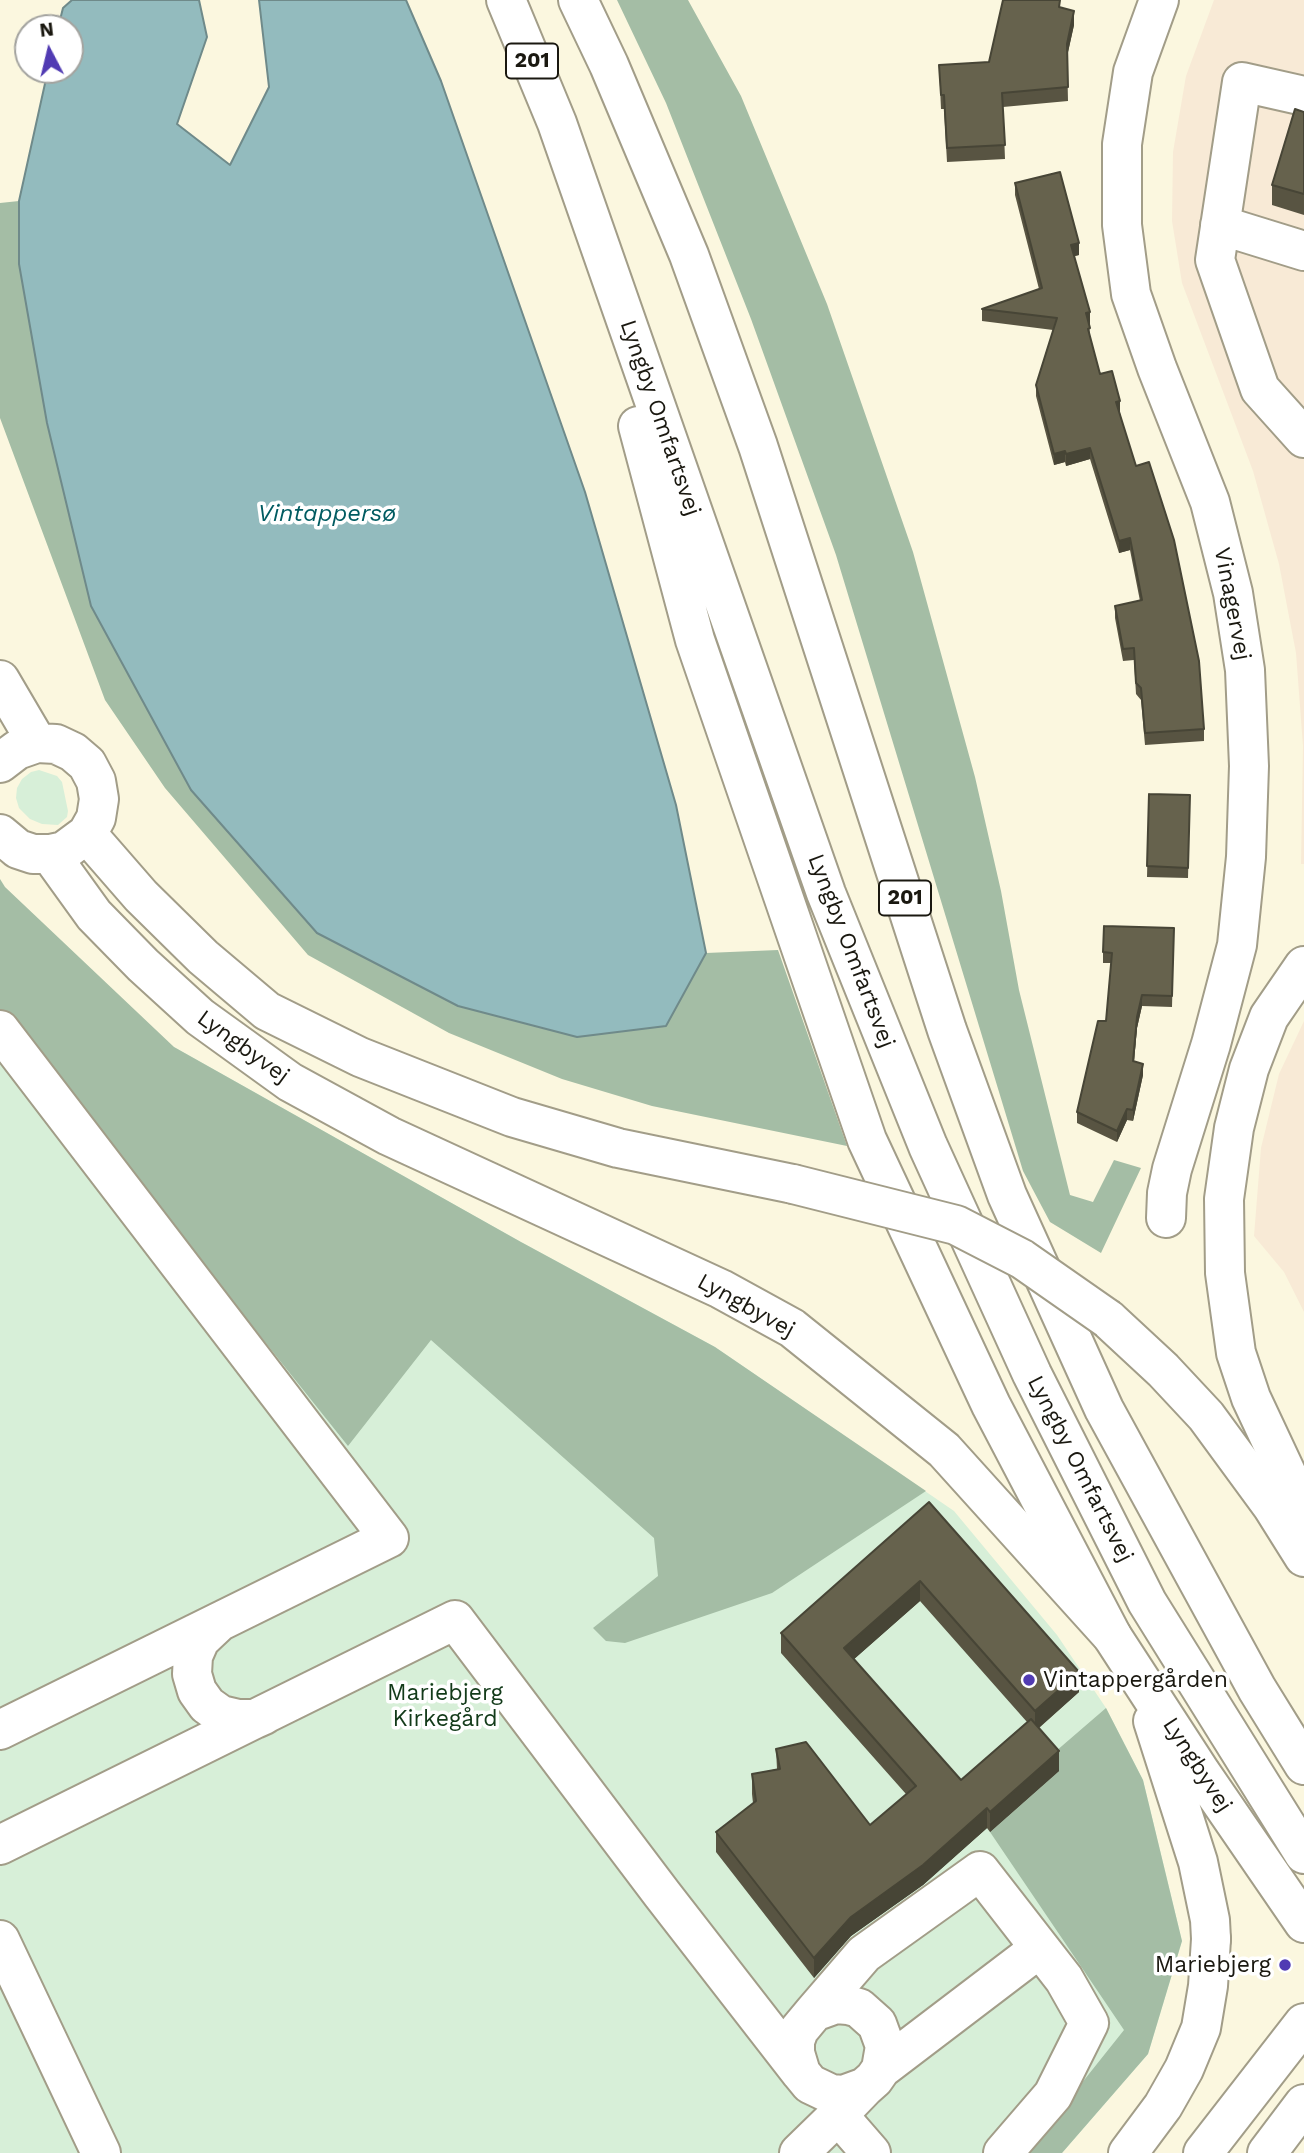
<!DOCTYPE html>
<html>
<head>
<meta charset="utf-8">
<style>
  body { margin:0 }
  #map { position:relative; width:1304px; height:2153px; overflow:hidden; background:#fbf7df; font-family:"Work Sans",sans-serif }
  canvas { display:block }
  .north { position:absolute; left:14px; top:14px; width:70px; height:70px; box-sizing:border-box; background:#fff; border:2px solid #a3a39f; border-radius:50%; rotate:353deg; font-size:19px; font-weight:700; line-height:28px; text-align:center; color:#1a1810 }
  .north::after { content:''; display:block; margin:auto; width:24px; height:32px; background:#513bb3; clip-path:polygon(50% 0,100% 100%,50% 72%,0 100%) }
</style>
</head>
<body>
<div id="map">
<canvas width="1304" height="2153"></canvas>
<div class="north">N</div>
</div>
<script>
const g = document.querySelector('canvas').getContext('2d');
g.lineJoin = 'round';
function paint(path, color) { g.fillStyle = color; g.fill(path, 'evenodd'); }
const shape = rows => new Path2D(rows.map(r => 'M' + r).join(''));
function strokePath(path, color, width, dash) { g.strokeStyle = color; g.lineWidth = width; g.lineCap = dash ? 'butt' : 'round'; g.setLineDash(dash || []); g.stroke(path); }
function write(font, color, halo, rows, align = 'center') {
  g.font = font + ' "Work Sans",sans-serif'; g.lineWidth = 7; g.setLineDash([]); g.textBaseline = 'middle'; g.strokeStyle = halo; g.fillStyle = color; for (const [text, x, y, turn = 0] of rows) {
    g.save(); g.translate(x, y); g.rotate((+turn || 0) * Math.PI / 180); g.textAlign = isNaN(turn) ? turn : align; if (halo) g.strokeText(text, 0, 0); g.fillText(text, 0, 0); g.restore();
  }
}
const industrial = shape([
  [1214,0,1304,0,1304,864,1301,864,1303,746,1296,653,1279,564,1253,471,1182,283,1172,221,1173,152,1186,76],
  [1304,1021,1304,1312,1284,1272,1254,1236,1261,1148,1279,1074]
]);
const green = shape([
  [39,770,57,776,62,782,68,811,67,817,58,825,42,824,30,819,19,808,16,798,17,788,22,779,31,772],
  [0,920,174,1047,521,1242,715,1347,954,1511,1057,1635,1106,1708,1143,1780,1182,1941,1148,2054,1062,2153,0,2153]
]);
const forest = shape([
  [617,0,688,0,741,96,827,304,913,552,975,777,1001,891,1019,990,1070,1195,1093,1202,1114,1160,1141,1168,1101,1253,1050,1222,1023,1171,836,555,751,319,666,103],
  [19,201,19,264,47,423,91,606,191,790,317,933,665,1026,706,953,778,950,847,1146,652,1106,562,1079,449,1033,308,955,165,788,105,700,0,418,0,203],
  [0,879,5,887,174,1047,521,1242,715,1347,926,1491,772,1593,625,1643,606,1641,593,1628,658,1576,654,1538,431,1340,348,1446,0,1010],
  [1106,1708,1143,1780,1182,1941,1148,2054,1062,2153,1026,2153,1124,2030,990,1832,1059,1771,1048,1758]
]);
const water = shape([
  [72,0,199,0,207,37,177,124,230,165,269,87,259,0,406,0,441,81,585,492,676,805,706,953,666,1026,577,1037,458,1006,317,933,191,790,91,606,47,423,19,264,19,201,48,70,70,70,70,28,58,28,63,8,72,0]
]);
const minor = shape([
  [1159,0,1133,72,1122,144,1122,225,1131,294,1157,368,1210,502,1233,593,1245,670,1249,766,1246,857,1237,945,1211,1044,1172,1169,1167,1193,1166,1218],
  [1304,96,1242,82,1215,260,1260,389,1304,438],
  [1220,225,1304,251],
  [0,680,37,743],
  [0,763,17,750,37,743,56,744,73,752,87,764,96,781,99,799,96,818,87,834,64,851,50,854,33,854,18,849,0,834],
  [87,834,141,896,203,957,267,1011,360,1057,512,1117,618,1148,793,1184],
  [50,854,94,915,143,965,200,1017,290,1082,389,1136,721,1289,792,1328,944,1450,1112,1636,1201,1773,1304,1923],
  [0,1030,389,1538,0,1730],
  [1108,1319,1163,1370,1206,1416,1272,1506,1304,1557],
  [218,1623,200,1640,193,1656,192,1674,197,1691,207,1705,221,1715,238,1719,255,1719,264,1715],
  [1153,1721,1198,1862,1210,1920,1211,1939],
  [0,1845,455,1620,662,1894,801,2073,810,2084,831,2094,843,2095,865,2087,874,2079,881,2069,885,2046,877,2024,859,2008,848,2005,836,2004,814,2012,799,2030,795,2041,795,2053,801,2073],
  [0,1940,101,2153],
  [814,2012,864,1954,980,1871,1064,1979,1089,2023,1053,2095,1003,2153],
  [881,2069,1040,1948],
  [865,2087,838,2115,871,2153],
  [799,2153,838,2115]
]);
const highway = shape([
  [506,0,557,123,826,893,928,1146,1032,1374,1147,1602,1304,1854],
  [578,0,609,65,689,255,758,446,947,1030,1007,1195,1104,1409,1257,1689,1304,1765],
  [638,426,695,640,867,1140,991,1405,1112,1636],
  [1304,966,1269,1017,1249,1069,1234,1128,1224,1199,1225,1273,1236,1353,1251,1398,1304,1511],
  [1128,2153,1163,2106,1184,2069,1201,2028,1208,1986,1211,1939],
  [1203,2153,1304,2023],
  [1267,2153,1304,2104]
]);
const minorBridge = shape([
  [793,1184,956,1225,1022,1259,1108,1319]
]);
const wall = shape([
  [1061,8,1074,25,1067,56,1068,101,1003,107,1005,159,947,162,944,109,941,109,939,65,989,62],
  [1304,112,1304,215,1272,205,1272,185],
  [1015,183,1079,255,1074,256,1090,324,1089,324,1090,336,1100,374,1120,413,1204,729,1204,741,1145,745,1141,700,1136,694,1134,660,1123,661,1115,618,1115,606,1140,601,1130,550,1119,553,1090,459,1066,466,1065,462,1054,465,1036,396,1036,385,1053,330,982,321,982,309,1039,289,1015,195],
  [1149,794,1190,795,1188,878,1147,877],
  [1174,928,1172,1007,1142,1006,1137,1028,1134,1062,1143,1075,1133,1121,1127,1120,1117,1142,1077,1123,1077,1112,1106,1021,1111,963,1103,963,1103,952],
  [929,1502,1079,1692,1039,1728,1059,1771,990,1832,987,1828,923,1885,851,1936,814,1978,716,1852,716,1832,753,1803,752,1794,752,1774,777,1769,776,1749,870,1825,906,1794,781,1653,781,1633],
  [920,1601,1027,1722,961,1780,854,1659]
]);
const shadedWall = shape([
  [1074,11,1074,25,1067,57,1067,44],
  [1079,243,1079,255,1071,257,1071,245],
  [1090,312,1090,324,1086,325,1086,313],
  [1120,401,1120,413,1116,414,1116,402],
  [1090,448,1090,459,1066,466,1066,454],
  [1065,451,1065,462,1054,465,1054,454],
  [1130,538,1130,550,1119,553,1119,541],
  [1142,995,1142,1006,1137,1028,1133,1072,1137,1017],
  [1143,1064,1143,1075,1133,1121,1133,1110],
  [1127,1109,1127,1120,1117,1142,1117,1131],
  [920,1581,920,1601,844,1668,844,1648],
  [1079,1672,1079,1692,1035,1731,1035,1711],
  [1059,1751,1059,1771,990,1832,990,1812],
  [987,1808,987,1828,923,1885,851,1936,814,1978,814,1958,851,1917]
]);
const building = shape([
  [1003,0,1060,0,1059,7,1074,11,1067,44,1068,87,1002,93,1005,145,947,148,944,95,941,95,939,65,989,62,1003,0],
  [1295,109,1304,112,1304,194,1272,185,1295,109],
  [1060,172,1079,243,1071,245,1090,312,1086,313,1090,328,1088,329,1100,374,1112,371,1120,401,1116,402,1136,466,1149,462,1174,540,1199,661,1204,729,1145,733,1141,688,1136,683,1134,648,1123,649,1115,606,1142,600,1130,538,1119,541,1090,448,1066,454,1065,451,1054,454,1036,385,1057,318,982,309,1042,288,1015,183,1060,172],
  [1149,794,1190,795,1188,868,1147,866,1149,794],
  [1104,926,1174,928,1172,996,1142,995,1137,1017,1133,1061,1143,1064,1133,1110,1127,1109,1117,1131,1077,1112,1098,1021,1106,1021,1112,953,1103,952,1104,926],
  [929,1502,1079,1672,1035,1711,920,1581,844,1648,961,1780,1031,1719,1059,1751,990,1812,987,1808,923,1865,851,1917,814,1958,716,1832,756,1801,752,1774,780,1769,776,1749,806,1742,870,1825,916,1786,781,1633,929,1502]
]);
const markers = [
  [1029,1680,7,"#513bb3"],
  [1285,1965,7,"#513bb3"]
];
const shields = [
  [532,61,52],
  [905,898,52]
];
const shieldNames = [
  ["201",532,61],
  ["201",905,898]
];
const streetNames = [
  ["Lyngby Omfartsvej",660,418,71],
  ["Vinagervej",1232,604,79],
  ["Lyngby Omfartsvej",851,951,69],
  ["Lyngbyvej",243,1047,36],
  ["Lyngbyvej",746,1306,29],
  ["Lyngby Omfartsvej",1080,1469,63],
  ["Lyngbyvej",1197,1765,57]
];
const poiNames = [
  ["Vintappergården",1043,1680],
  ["Mariebjerg",1271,1965,"right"]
];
const parkNames = [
  ["Mariebjerg",445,1693],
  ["Kirkegård",445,1719]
];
const waterNames = [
  ["Vintappersø",327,514]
];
paint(industrial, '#f8ead6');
paint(green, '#d7efd8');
paint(forest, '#a4bda5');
paint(water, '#93bbbe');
strokePath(water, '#6f8a8a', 2);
strokePath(minor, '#a29d88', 42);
strokePath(highway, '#a29d88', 42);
strokePath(minor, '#fff', 38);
strokePath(highway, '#fff', 38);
strokePath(minorBridge, '#a29d88', 42, []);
strokePath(minorBridge, '#fff', 38);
paint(wall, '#585442');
paint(shadedWall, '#474536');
paint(building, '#66624d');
strokePath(building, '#474536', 2);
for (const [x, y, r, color] of markers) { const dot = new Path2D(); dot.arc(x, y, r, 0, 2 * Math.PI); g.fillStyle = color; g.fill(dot); strokePath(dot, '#fff', 2.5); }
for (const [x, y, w] of shields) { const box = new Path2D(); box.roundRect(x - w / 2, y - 17.5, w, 35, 5); g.fillStyle = '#fff'; g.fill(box); strokePath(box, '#1a1810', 2); }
write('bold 21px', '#1a1810', null, shieldNames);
write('23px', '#1a1810', '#fff', streetNames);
write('23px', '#1a1810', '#fff', poiNames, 'left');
write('23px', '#123a19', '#fff', parkNames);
write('italic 24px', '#005b61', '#fff', waterNames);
</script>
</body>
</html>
